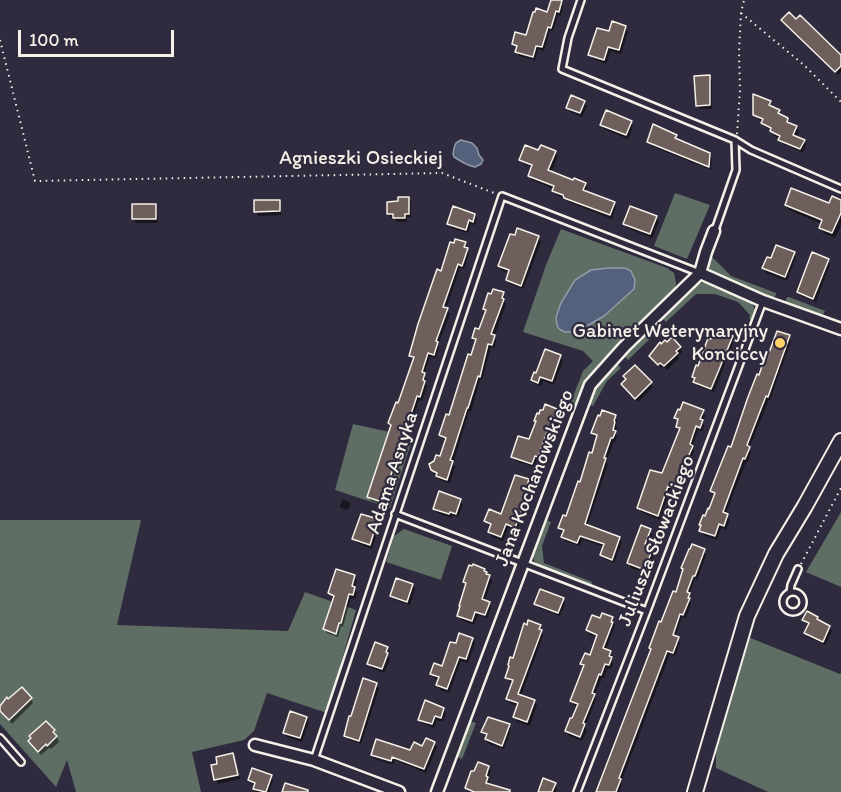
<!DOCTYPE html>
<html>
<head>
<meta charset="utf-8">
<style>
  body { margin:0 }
  #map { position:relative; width:841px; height:792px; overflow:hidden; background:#2f2a3d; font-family:Itim,sans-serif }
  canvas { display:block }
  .scale { position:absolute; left:18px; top:30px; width:156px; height:27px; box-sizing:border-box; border:3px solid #f4f1e8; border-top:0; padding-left:8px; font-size:18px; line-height:21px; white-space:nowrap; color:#f4f1e8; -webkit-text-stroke:4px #2f2a3d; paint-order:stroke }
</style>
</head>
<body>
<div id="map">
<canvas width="841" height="792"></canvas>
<div class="scale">100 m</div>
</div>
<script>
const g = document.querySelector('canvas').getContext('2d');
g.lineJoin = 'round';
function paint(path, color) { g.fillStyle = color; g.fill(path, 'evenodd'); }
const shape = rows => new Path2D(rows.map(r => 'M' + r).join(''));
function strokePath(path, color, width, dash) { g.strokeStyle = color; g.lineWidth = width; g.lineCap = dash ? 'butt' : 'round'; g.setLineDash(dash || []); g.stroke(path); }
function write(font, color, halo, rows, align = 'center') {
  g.font = font + ' Itim,sans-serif'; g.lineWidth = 4.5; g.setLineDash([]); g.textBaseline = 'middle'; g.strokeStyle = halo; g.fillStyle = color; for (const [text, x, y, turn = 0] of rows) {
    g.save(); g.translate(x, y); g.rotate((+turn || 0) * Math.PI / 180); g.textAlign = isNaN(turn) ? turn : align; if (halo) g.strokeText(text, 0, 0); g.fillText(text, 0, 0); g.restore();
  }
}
const green = shape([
  [675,193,710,205,687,259,654,246],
  [561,229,667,268,674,273,676,283,675,289,672,293,607,357,589,377,580,395,573,414,567,412,569,407,583,371,593,361,583,351,523,332,546,265],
  [712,257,731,276,776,293,776,295,773,298,713,275,711,273,708,264,709,260],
  [701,283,704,283,751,302,755,309,752,320,749,319,750,315,738,302,715,294,696,294,666,322,662,318,694,285],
  [787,297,789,297,825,311,822,316,785,303],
  [652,327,657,332,628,360,623,355],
  [616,363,621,368,607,381,593,406,587,404,596,385],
  [353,424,413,437,390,508,335,490],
  [841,512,841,587,806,572],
  [544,519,551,522,542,546,544,563,592,582,591,586,540,566,534,561,532,554],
  [0,520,141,520,117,625,288,631,305,592,356,610,327,713,267,693,254,731,244,740,192,752,201,792,76,792,67,760,56,787,0,724],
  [404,529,452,546,441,580,386,562,394,536],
  [748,637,840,674,841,673,841,792,768,792,716,768,716,748],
  [469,721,476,723,462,759,456,756]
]);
const water = shape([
  [461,140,472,143,477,148,479,155,483,160,481,164,475,167,471,166,464,163,454,157,453,154,454,148,456,143,461,140],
  [608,268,625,268,631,271,635,280,634,289,604,316,580,330,574,332,565,332,559,329,557,325,556,317,561,303,575,280,591,270,608,268]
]);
const shadow = shape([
  [552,0,561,2,563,7,561,16,558,15,553,31,550,30,544,51,538,49,535,60,519,56,517,52,518,49,513,44,527,37,548,13],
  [786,24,841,57,841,72,838,75],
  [625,28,628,32,621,54,611,51,606,64,593,59,590,55,610,33],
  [709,76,712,81,712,109,700,109,697,105],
  [584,102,587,106,582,117,570,112,567,108],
  [770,102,772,108,779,111,790,123,796,127,799,132,796,138,804,141,806,145,803,153,783,144,781,139,774,136,772,130,765,127,763,123,763,122,758,119,755,115],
  [631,123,633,127,628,139,604,129,601,124],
  [676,136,679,140,709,154,712,159,711,170,651,146,649,142],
  [539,152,555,152,558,156,551,173,585,184,587,188,586,192,614,203,616,207,612,219,569,202,567,199,556,195,554,191,554,189,532,180,530,176,533,168,524,164,521,160],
  [408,198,411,202,411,217,407,217,407,222,397,222,394,218,391,218,389,213,400,203],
  [279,201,281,205,281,215,258,216,256,211],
  [841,202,841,225,835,238,823,233,820,228,822,224,789,210,786,205,830,205],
  [155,206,157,210,158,223,136,223,133,219],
  [474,215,477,219,475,225,471,224,468,233,451,228,449,223],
  [656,218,659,222,652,238,627,228,625,224],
  [538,237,541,242,523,289,510,284,507,280,510,273,502,271,500,266],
  [465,244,469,254,464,269,460,268,446,309,450,314,438,345,439,347,436,358,430,357,424,375,426,379,425,383,427,386,422,401,419,400,384,505,371,501,369,497,392,427,390,423,399,405,414,360,410,355,442,272],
  [794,253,796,257,787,281,766,273,764,268,772,260],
  [828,260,830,264,816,302,801,296,798,292],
  [503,294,505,298,504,301,506,304,494,337,496,341,494,348,491,347,482,380,480,380,471,412,469,411,453,464,455,467,450,483,440,480,431,468,441,458,446,441,444,440,441,435,450,417,472,357,476,342,473,338,480,331,487,312,485,309],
  [732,337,734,341,714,392,698,386,693,377],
  [789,337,791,341,770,400,769,400,749,448,751,452,748,462,746,462,725,515,730,520,726,530,721,528,717,540,703,535,701,530,706,518,710,511,714,496,712,491,732,449,760,377],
  [680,347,682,352,678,356,679,358,667,370,663,366,661,368,651,356],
  [560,356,563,361,554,385,543,381,541,386,535,384,532,380],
  [635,367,653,387,638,402,625,388],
  [556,410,559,415,551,436,550,435,541,461,537,460,534,467,516,461,513,456,530,441,537,423,535,421],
  [703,411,705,415,703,423,704,426,702,431,698,430,692,448,694,451,687,470,686,469,678,492,670,490,660,520,641,512,639,508,663,475,680,431,677,426,679,422,676,418],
  [603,412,615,417,610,428,612,429,616,419,617,421,616,425,617,428,615,432,617,437,615,442,614,441,606,462,608,464,587,526,619,538,622,542,614,563,604,559,601,555,604,547,582,539,580,546,565,541,563,537,564,533,560,528,564,517,567,518,579,483,581,484,590,454,593,455,598,438,595,437,593,433,599,417,601,418],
  [528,481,530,485,527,495,529,498,517,531,508,528,503,541,492,537,490,532,492,526,489,525,486,521,502,516],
  [342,499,351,503,348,510,341,508,340,506],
  [460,500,463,505,458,517,452,515,451,518,437,513,435,509],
  [377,521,380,525,372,549,357,543,354,539],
  [650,530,652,535,648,547,652,549,655,553,647,573,631,568,629,563],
  [704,551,706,555,697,580,695,579,689,595,691,598,690,602,691,604,686,618,682,617,675,637,678,638,680,643,675,656,670,654,621,782,622,784,619,792,597,792,662,624,677,594],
  [484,570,492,581,484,602,489,603,491,608,487,618,478,615,474,625,461,620,459,616,467,586,464,582],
  [354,576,357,580,354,588,357,593,355,599,351,598,343,627,341,626,338,637,327,633,325,629,335,599,332,598,330,593],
  [412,585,415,589,410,605,395,600,392,596],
  [563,599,565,604,560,616,539,608,536,604],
  [612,618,615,623,614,628,606,650,610,652,613,656,611,660,613,663,611,669,608,668,604,678,602,678,594,696,596,699,585,727,587,730,582,741,569,736,566,731,573,720,579,707,574,705,572,701,584,668,582,664,591,656,598,637,590,635,588,630,601,620],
  [817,618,820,622,829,627,832,631,825,645,808,637,806,633,809,626,806,624,804,620],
  [540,626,543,636,521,696,534,701,537,705,530,726,517,722,515,717,519,706,510,703,508,699,513,683,510,682,507,677,514,660],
  [472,639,475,643,468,663,461,661,449,693,440,690,437,685,439,680,434,678,432,674,443,668,457,645],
  [387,648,390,652,388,656,390,659,384,673,372,668,369,664],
  [376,684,379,689,361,744,349,740,346,736],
  [31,699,33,703,12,724,0,709,0,708],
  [443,709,446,713,443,722,437,720,434,728,423,724,420,720],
  [306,718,309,722,302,742,287,737,284,733],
  [46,723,54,731,59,742,51,749,49,748,41,755,32,746],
  [509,726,511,730,504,749,489,744,486,739,487,737,483,732],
  [434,743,437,747,426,773,395,760,393,765,375,759,372,754,411,752],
  [233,755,235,759,240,779,218,784,216,779],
  [488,767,491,771,488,780,490,783,489,785,511,792,468,792,466,788],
  [271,776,273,780,269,792,256,792,254,789,255,786,252,784,249,780],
  [555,784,557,788,556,792,537,792,538,788,541,789]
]);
const building = shape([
  [551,0,562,0,559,12,556,11,551,28,548,27,542,47,536,46,533,57,515,52,517,46,512,44,515,32,526,35,533,12,535,12,536,8,547,12,551,0],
  [789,12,796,19,800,15,841,55,841,66,835,72,781,20,789,12],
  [612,21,626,26,619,50,608,47,604,60,588,55,597,28,609,31,612,21],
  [710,75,710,105,696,106,694,76,710,75],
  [753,94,771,101,769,105,780,110,778,113,788,118,787,122,797,126,793,135,805,140,800,149,778,140,780,136,770,131,771,128,761,123,763,119,753,115,753,94],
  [571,95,585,101,580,113,566,108,571,95],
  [606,110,632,121,626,135,600,125,606,110],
  [653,124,677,135,675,138,710,153,709,167,647,142,653,124],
  [525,145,538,150,541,145,556,151,548,170,573,180,574,178,586,183,583,190,615,202,610,215,564,198,563,195,552,191,554,186,528,176,532,165,519,160,525,145],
  [791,188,829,203,832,196,841,200,841,213,832,233,819,228,822,220,785,205,791,188],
  [398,197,409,197,409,214,405,214,405,218,393,218,393,214,387,214,387,202,398,201,398,197],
  [254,200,280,200,280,211,254,212,254,200],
  [132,204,156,204,156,219,132,219,132,204],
  [453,206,475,214,473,222,469,220,466,230,447,224,453,206],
  [630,206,657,216,650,234,623,224,630,206],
  [517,228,539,236,521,286,506,280,509,270,498,266,510,234,515,235,517,228],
  [455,239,466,242,464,247,468,248,462,266,458,264,443,307,448,308,436,341,438,342,434,355,428,353,422,372,425,373,423,380,425,381,420,397,417,396,382,502,367,497,391,425,388,423,396,402,398,403,414,357,409,356,418,324,437,269,441,271,450,242,454,243,455,239],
  [776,245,795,252,785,277,762,268,767,257,771,258,776,245],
  [812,252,829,259,813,299,797,292,812,252],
  [493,289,504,292,502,298,504,299,491,334,495,335,492,345,488,344,480,377,478,376,468,408,467,408,452,455,450,460,453,461,447,480,436,476,437,473,431,470,429,464,434,461,436,455,440,456,446,438,439,435,446,414,449,415,468,354,471,355,476,339,472,338,475,328,479,329,486,310,483,309,488,293,491,294,493,289],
  [715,329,733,336,711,389,693,382,695,378,692,377,696,365,698,366,708,338,711,339,715,329],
  [777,331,790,335,768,397,766,396,747,445,750,447,745,459,743,458,723,512,728,514,724,526,719,524,715,536,699,531,701,525,699,525,703,515,705,516,708,508,709,509,715,493,710,491,728,446,731,447,748,397,757,374,759,375,762,366,763,366,766,361,777,331],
  [672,337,681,347,676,351,678,353,664,366,660,363,658,365,649,356,660,342,661,344,665,340,667,342,672,337],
  [545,349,561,355,552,381,540,377,538,383,531,380,534,372,536,373,545,349],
  [635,365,652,382,635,399,621,384,626,379,623,376,635,365],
  [683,402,704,410,700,419,703,420,700,428,696,426,690,444,693,446,684,466,683,466,676,489,668,486,658,516,637,508,650,470,662,473,680,428,676,427,678,419,674,418,678,409,680,410,683,402],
  [545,404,557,409,549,432,547,432,538,457,535,456,532,464,511,457,518,436,529,439,536,421,534,421,537,413,539,414,540,410,543,410,545,404],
  [602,410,616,415,614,421,615,422,613,430,616,431,613,438,611,438,604,458,606,458,585,524,620,537,612,560,600,555,604,544,580,536,577,543,561,537,564,530,558,528,563,515,566,516,578,481,580,482,589,452,592,453,597,435,591,433,598,415,600,416,602,410],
  [515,475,529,479,525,492,528,493,515,528,506,524,501,537,488,532,491,524,484,521,489,509,501,514,515,475],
  [439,491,461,499,456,514,450,512,449,514,433,509,439,491],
  [361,514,378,519,370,545,352,539,361,514],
  [641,525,651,529,645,544,653,547,645,570,627,563,641,525],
  [692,544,705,549,695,576,693,576,687,592,690,593,688,598,690,598,683,615,680,614,673,635,679,637,673,653,667,651,619,778,621,779,616,792,596,792,651,649,649,648,659,621,661,622,673,591,676,592,683,569,681,568,689,549,690,549,692,544],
  [473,564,485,569,484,571,487,572,486,574,490,575,482,599,490,602,485,615,475,612,472,621,457,616,460,606,459,606,466,583,463,582,469,565,472,566,473,564],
  [336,569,355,575,352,586,355,587,353,595,349,594,341,623,339,623,336,634,323,629,334,596,328,593,336,569],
  [396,578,413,584,407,602,390,596,396,578],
  [540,589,564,598,558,613,534,604,540,589],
  [807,611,818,617,817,619,830,626,823,642,804,633,809,623,802,620,807,611],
  [602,613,613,617,611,622,613,622,603,648,611,651,609,656,612,657,609,665,605,664,601,675,599,674,592,693,595,694,583,723,585,724,580,737,565,731,570,718,572,718,578,704,570,701,584,665,580,664,585,653,590,655,597,635,586,630,592,615,600,618,602,613],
  [528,620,541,625,539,629,542,630,518,694,535,700,527,722,513,717,518,703,506,699,513,680,505,678,509,666,508,665,510,657,513,658,524,623,527,625,528,620],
  [459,633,473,638,466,659,459,657,447,689,436,685,439,677,430,674,434,663,442,666,450,642,456,643,459,633],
  [375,642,388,647,386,652,388,653,382,669,367,664,375,642],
  [363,678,377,683,359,741,344,736,349,716,351,716,363,678],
  [22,687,32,698,9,720,0,711,0,706,7,697,8,699,22,687],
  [425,700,444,708,441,718,435,716,432,724,418,720,425,700],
  [290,711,307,717,300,738,283,733,290,711],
  [488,717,510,724,502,746,485,739,487,734,481,732,488,717],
  [46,721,55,730,53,732,57,736,47,746,46,744,38,752,28,741,31,738,29,736,46,721],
  [426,738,435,742,424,769,392,757,391,761,371,755,376,739,410,750,414,742,422,746,426,738],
  [233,753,238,775,214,780,211,765,217,764,216,757,233,753],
  [478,762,489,766,486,776,488,777,486,783,510,790,510,792,474,792,465,788,471,771,474,771,478,762],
  [252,768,272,775,266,792,253,789,255,783,248,780,252,768],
  [543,778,556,783,552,792,538,792,543,778],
  [285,783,308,790,308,792,282,792,285,783]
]);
const path = shape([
  [741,13,804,65,841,102],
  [0,40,35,181,442,173,494,193],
  [737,134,740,90,739,52,741,13,744,0],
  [801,564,841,488]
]);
const lane = shape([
  [581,0,568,38,562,69,735,140,751,150,841,189],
  [715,230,736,170,735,140],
  [395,514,647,611],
  [790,592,791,585,798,569],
  '783 602a10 10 0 1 1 20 0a10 10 0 1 1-20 0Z',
  [0,738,21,762],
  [314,760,502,196,700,273],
  [577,792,647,611,763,301]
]);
const street = shape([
  [700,273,763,301,841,329],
  [255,745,314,760,399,792],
  [437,792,590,385,624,347,700,273,706,252,714,231]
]);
const secondary = shape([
  [695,792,747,616,776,554,805,506,841,441]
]);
const markers = [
  [780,343,6,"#ffd166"]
];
const streetNames = [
  ["Agnieszki Osieckiej",361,159],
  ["Adama Asnyka",393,473,-72],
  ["Jana Kochanowskiego",535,478,-69],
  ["Juliusza Słowackiego",657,541,-69]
];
const poiNames = [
  ["Gabinet Weterynaryjny",768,332],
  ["Konciccy",768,355]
];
paint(green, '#5e6e65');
paint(water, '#53617c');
strokePath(water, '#939ba7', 1.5);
paint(shadow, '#0007');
paint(building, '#6e5e5c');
strokePath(building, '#f4f1e8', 1.5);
strokePath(lane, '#f4f1e8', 10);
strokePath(street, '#f4f1e8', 15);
strokePath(secondary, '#f4f1e8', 18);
strokePath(path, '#f4f1e8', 2, [1.5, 4.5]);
strokePath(lane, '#2f2a3d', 5);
strokePath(street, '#2f2a3d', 10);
strokePath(secondary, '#2f2a3d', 14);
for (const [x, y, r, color] of markers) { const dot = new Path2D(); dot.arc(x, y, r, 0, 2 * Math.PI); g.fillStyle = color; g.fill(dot); strokePath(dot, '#2f2a3d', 2); }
write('20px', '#f4f1e8', '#2f2a3d', streetNames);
write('20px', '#f4f1e8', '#2f2a3d', poiNames, 'right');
</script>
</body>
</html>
